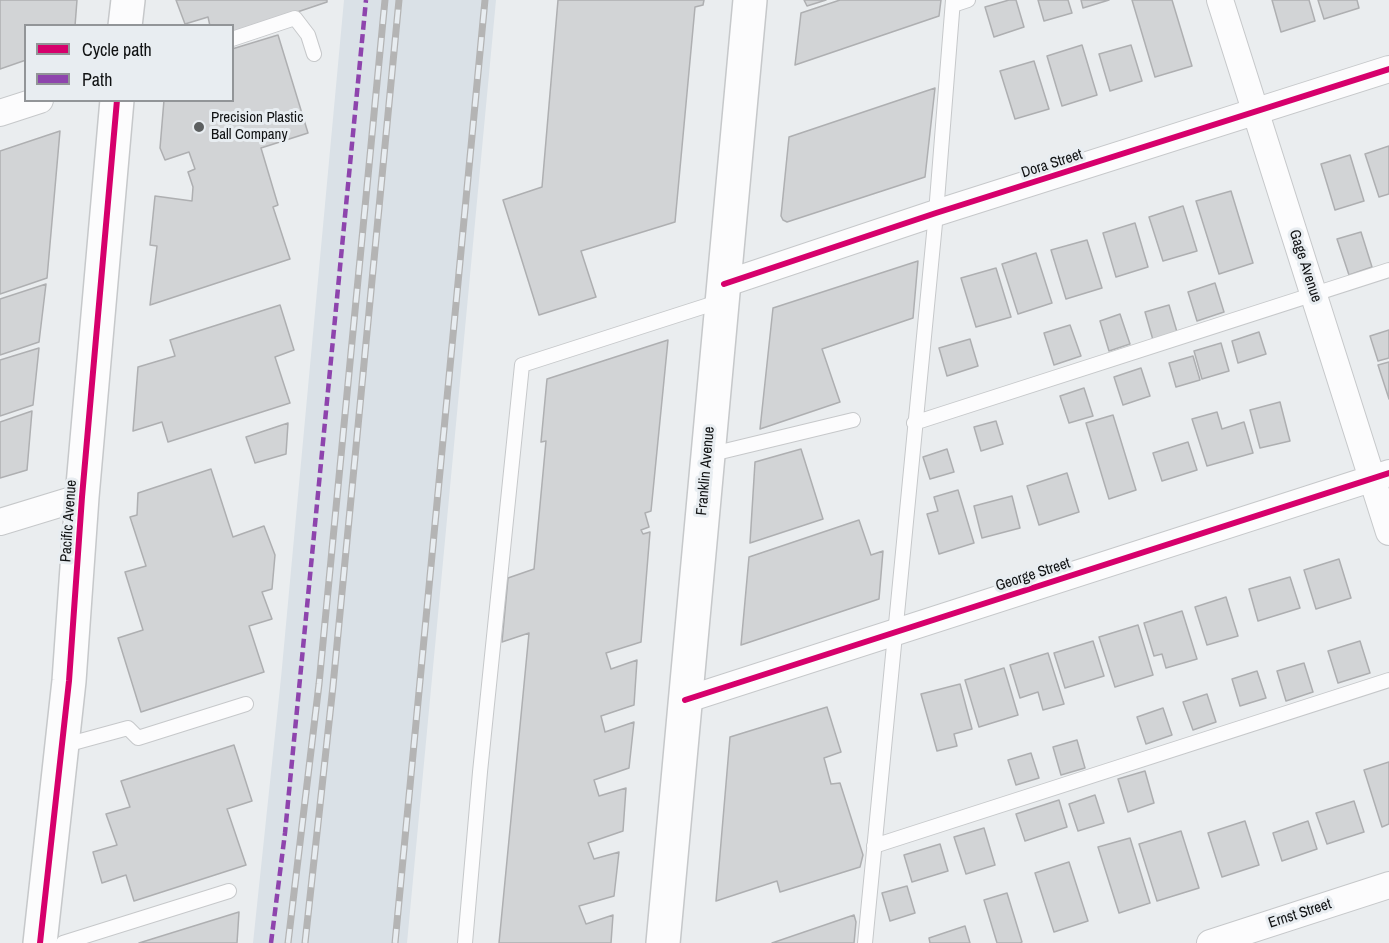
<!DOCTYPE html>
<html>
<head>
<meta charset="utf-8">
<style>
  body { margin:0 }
  #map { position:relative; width:1389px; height:943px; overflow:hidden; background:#eaedef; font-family:"Archivo Narrow",sans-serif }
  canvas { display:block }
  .legend { position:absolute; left:24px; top:24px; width:210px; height:78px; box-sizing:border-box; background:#e8edf1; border:2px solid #929598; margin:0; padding:8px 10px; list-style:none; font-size:18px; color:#101213 }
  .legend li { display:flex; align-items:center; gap:12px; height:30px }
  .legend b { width:30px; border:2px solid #929598 }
</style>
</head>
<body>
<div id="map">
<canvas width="1389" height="943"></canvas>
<ul class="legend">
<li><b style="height:8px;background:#d6006c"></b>Cycle path</li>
<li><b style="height:8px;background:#8e44ad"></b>Path</li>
</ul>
</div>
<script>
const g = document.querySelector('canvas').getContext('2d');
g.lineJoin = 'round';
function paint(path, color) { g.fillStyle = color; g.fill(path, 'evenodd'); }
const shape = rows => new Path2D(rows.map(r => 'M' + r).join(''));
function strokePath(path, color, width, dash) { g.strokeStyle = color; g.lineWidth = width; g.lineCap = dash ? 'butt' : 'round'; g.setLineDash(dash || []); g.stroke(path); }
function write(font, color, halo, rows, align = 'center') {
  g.font = font + ' "Archivo Narrow",sans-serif'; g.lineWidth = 6; g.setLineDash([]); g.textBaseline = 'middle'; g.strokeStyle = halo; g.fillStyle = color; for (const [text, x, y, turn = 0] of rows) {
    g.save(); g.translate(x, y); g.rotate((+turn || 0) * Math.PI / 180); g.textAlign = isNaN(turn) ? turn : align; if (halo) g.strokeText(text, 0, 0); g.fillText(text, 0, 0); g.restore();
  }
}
const built = shape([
  [344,0,496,0,407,943,253,943,281,678]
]);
const building = shape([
  [0,0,77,0,75,26,26,26,26,60,0,69,0,0],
  [176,0,327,0,327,2,232,34,232,26,210,26,208,17,185,24,176,0],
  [558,0,704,0,703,5,695,7,675,222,581,251,596,297,539,315,503,200,542,187,558,0],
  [804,0,826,0,807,6,804,0],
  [840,0,941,0,939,16,795,65,801,13,840,0],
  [1009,0,1016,0,1024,27,994,37,985,7,1009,0],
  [1038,0,1068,0,1072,13,1044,21,1038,0],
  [1081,0,1109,0,1083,8,1081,0],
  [1132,0,1172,0,1192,66,1155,77,1132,0],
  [1272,0,1309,0,1315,21,1281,32,1272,0],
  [1318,0,1357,0,1359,8,1324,19,1318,0],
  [278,35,308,133,261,148,278,205,273,207,290,259,150,305,157,246,150,245,155,196,192,201,193,187,188,172,195,169,189,152,165,160,160,148,164,100,232,100,232,49,278,35],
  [1082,45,1097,95,1062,106,1047,56,1082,45],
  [1131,45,1142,81,1110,91,1099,54,1131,45],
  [1034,61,1049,109,1015,119,1000,71,1034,61],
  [935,88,925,177,787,222,783,220,781,216,789,137,935,88],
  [60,131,47,278,0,294,0,151,60,131],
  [1389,146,1389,194,1379,197,1365,154,1389,146],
  [1350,155,1364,201,1335,210,1321,164,1350,155],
  [1231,191,1253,263,1219,274,1196,201,1231,191],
  [1183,206,1197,251,1163,261,1149,217,1183,206],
  [1135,223,1148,267,1116,277,1103,233,1135,223],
  [1361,232,1372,267,1349,275,1337,239,1361,232],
  [1087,240,1102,288,1066,299,1051,250,1087,240],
  [1036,253,1052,303,1018,314,1002,264,1036,253],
  [918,261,913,318,822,349,840,402,760,429,773,308,918,261],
  [996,268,1011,317,976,327,961,278,996,268],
  [1215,283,1224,312,1197,321,1188,292,1215,283],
  [46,284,39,342,0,355,0,299,46,284],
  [280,305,294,350,275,357,290,403,168,442,162,422,133,431,138,367,175,356,170,340,280,305],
  [1169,305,1177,332,1153,340,1145,312,1169,305],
  [1120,314,1130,344,1109,351,1100,321,1120,314],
  [1070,325,1081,356,1054,365,1044,333,1070,325],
  [1389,330,1389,358,1378,361,1370,336,1389,330],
  [1259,332,1266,354,1238,363,1232,341,1259,332],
  [970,339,978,366,947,376,939,348,970,339],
  [668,340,651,511,645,513,649,527,641,530,643,534,650,532,641,642,606,653,611,669,637,660,634,705,601,716,605,732,634,722,629,768,594,780,599,796,626,788,623,831,588,843,594,859,619,852,614,896,579,906,586,924,613,915,611,943,499,943,529,633,502,642,508,578,534,569,546,441,541,442,547,379,668,340],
  [1221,343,1229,371,1202,379,1194,351,1221,343],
  [39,348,33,405,0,416,0,360,39,348],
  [1193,356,1200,380,1176,387,1169,363,1193,356],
  [1389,362,1389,399,1378,365,1389,362],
  [1141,368,1150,396,1123,405,1114,377,1141,368],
  [1084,388,1093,416,1069,423,1060,396,1084,388],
  [1280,402,1290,441,1260,448,1250,410,1280,402],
  [32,411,27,470,0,478,0,422,32,411],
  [1217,412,1222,429,1244,422,1253,453,1207,466,1192,419,1217,412],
  [1113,415,1136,490,1109,499,1086,423,1113,415],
  [996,421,1003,444,981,451,974,427,996,421],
  [288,423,286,454,255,463,246,437,288,423],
  [1188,442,1197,470,1162,481,1153,453,1188,442],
  [801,449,823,519,750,543,755,462,801,449],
  [947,449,954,472,930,479,923,457,947,449],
  [211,469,233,537,264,526,275,555,272,589,262,592,272,619,249,626,264,672,141,712,118,638,143,630,125,572,146,566,130,517,137,515,138,493,211,469],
  [1067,473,1079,512,1039,525,1027,486,1067,473],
  [958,490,974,543,939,554,927,514,938,511,934,497,958,490],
  [1012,496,1020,528,982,538,974,506,1012,496],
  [859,520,871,555,883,551,879,599,741,645,749,557,859,520],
  [1339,559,1351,598,1316,609,1304,570,1339,559],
  [1290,577,1300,608,1258,621,1249,589,1290,577],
  [1226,597,1238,636,1207,645,1195,607,1226,597],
  [1182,611,1197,659,1166,668,1162,654,1154,656,1144,623,1182,611],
  [1138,625,1153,675,1115,687,1099,637,1138,625],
  [1093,641,1104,676,1065,688,1054,653,1093,641],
  [1360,641,1370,673,1338,683,1328,651,1360,641],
  [1048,653,1064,704,1043,710,1038,692,1020,698,1010,665,1048,653],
  [1304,663,1313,692,1286,701,1277,671,1304,663],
  [1004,668,1018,715,979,727,965,680,1004,668],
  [1257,671,1266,698,1240,706,1232,679,1257,671],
  [960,684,972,729,954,734,957,746,937,751,921,694,960,684],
  [1207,694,1216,722,1193,730,1183,702,1207,694],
  [827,707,841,752,824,758,831,784,840,783,863,855,860,867,780,892,777,881,716,901,730,737,827,707],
  [1163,708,1172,735,1146,744,1137,717,1163,708],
  [1077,740,1085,768,1061,775,1053,747,1077,740],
  [234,745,252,801,227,809,246,865,134,901,126,875,102,883,93,852,117,845,106,814,130,807,121,781,234,745],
  [1031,753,1039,778,1016,785,1008,760,1031,753],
  [1389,762,1389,824,1382,827,1364,770,1389,762],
  [1145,771,1154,803,1128,812,1118,779,1145,771],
  [1095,795,1104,823,1078,831,1069,804,1095,795],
  [1059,800,1067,827,1025,841,1016,814,1059,800],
  [1354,801,1364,832,1327,844,1316,813,1354,801],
  [1245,821,1259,865,1222,877,1208,833,1245,821],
  [1308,821,1317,849,1282,861,1273,833,1308,821],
  [984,828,995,865,966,874,954,837,984,828],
  [1181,831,1199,888,1157,901,1139,844,1181,831],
  [1130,838,1150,903,1119,913,1098,847,1130,838],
  [940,844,948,871,912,882,904,855,940,844],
  [1069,862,1088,921,1054,932,1035,873,1069,862],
  [907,886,915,913,890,921,882,893,907,886],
  [1007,893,1022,942,1020,943,997,943,984,900,1007,893],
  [239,912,237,943,139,943,239,912],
  [854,915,856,922,854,943,772,943,854,915],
  [965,926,970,943,930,943,929,938,965,926]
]);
const service = shape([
  [953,5,968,0],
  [232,39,295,18,308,35,314,54],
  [914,423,1389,270],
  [708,455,853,420],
  [62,746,128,728,138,738,246,704],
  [874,846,1389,680],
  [63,943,229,891],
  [465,943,480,772,522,365,721,301],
  [865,943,936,213,953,0]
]);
const minor = shape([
  [1220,0,1389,532],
  [0,113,40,100],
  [724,284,936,213,1389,69],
  [0,522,82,497],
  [685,700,1389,473],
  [1210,943,1389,885]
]);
const tertiary = shape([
  [125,26,128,0],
  [40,943,69,681,82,497,117,100]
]);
const secondary = shape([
  [663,943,750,0]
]);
const rail = shape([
  [288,943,319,684,385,0],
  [305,943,333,686,399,0],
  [395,943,485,0]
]);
const quiet = shape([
  [271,943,285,833,366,0]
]);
const cycleway = shape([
  [724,284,936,213,1389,69],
  [685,700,1389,473],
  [40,943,69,681,82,497,117,100]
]);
const markers = [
  [199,127,6,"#5c5f60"]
];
const poiNames = [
  ["Precision Plastic",211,118],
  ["Ball Company",211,135]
];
const streetNames = [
  ["Dora Street",1052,164,-18],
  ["Gage Avenue",1305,266,72],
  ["Franklin Avenue",706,471,-85],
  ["Pacific Avenue",69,521,-86],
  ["George Street",1033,575,-18],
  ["Ernst Street",1300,914,-18]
];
paint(built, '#dae1e7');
paint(building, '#d2d4d6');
strokePath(building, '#aeafb1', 1.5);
strokePath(service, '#c6c8ca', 16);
strokePath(minor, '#c6c8ca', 28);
strokePath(tertiary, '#c6c8ca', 36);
strokePath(secondary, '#c6c8ca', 36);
strokePath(service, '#fcfcfd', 14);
strokePath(minor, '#fcfcfd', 26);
strokePath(tertiary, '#fcfcfd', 33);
strokePath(secondary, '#fcfcfd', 33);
strokePath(rail, '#b4b4b4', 7);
strokePath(rail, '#e8edf1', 4.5, [14]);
strokePath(quiet, '#8e44ad', 4.5, [9, 4.5]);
strokePath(cycleway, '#d6006c', 6);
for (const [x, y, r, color] of markers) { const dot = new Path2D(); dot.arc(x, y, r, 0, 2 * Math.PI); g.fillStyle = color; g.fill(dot); strokePath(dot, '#e8edf1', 2); }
write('15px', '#101213', '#e8edf1', poiNames, 'left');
write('15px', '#101213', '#e8edf1', streetNames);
</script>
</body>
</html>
